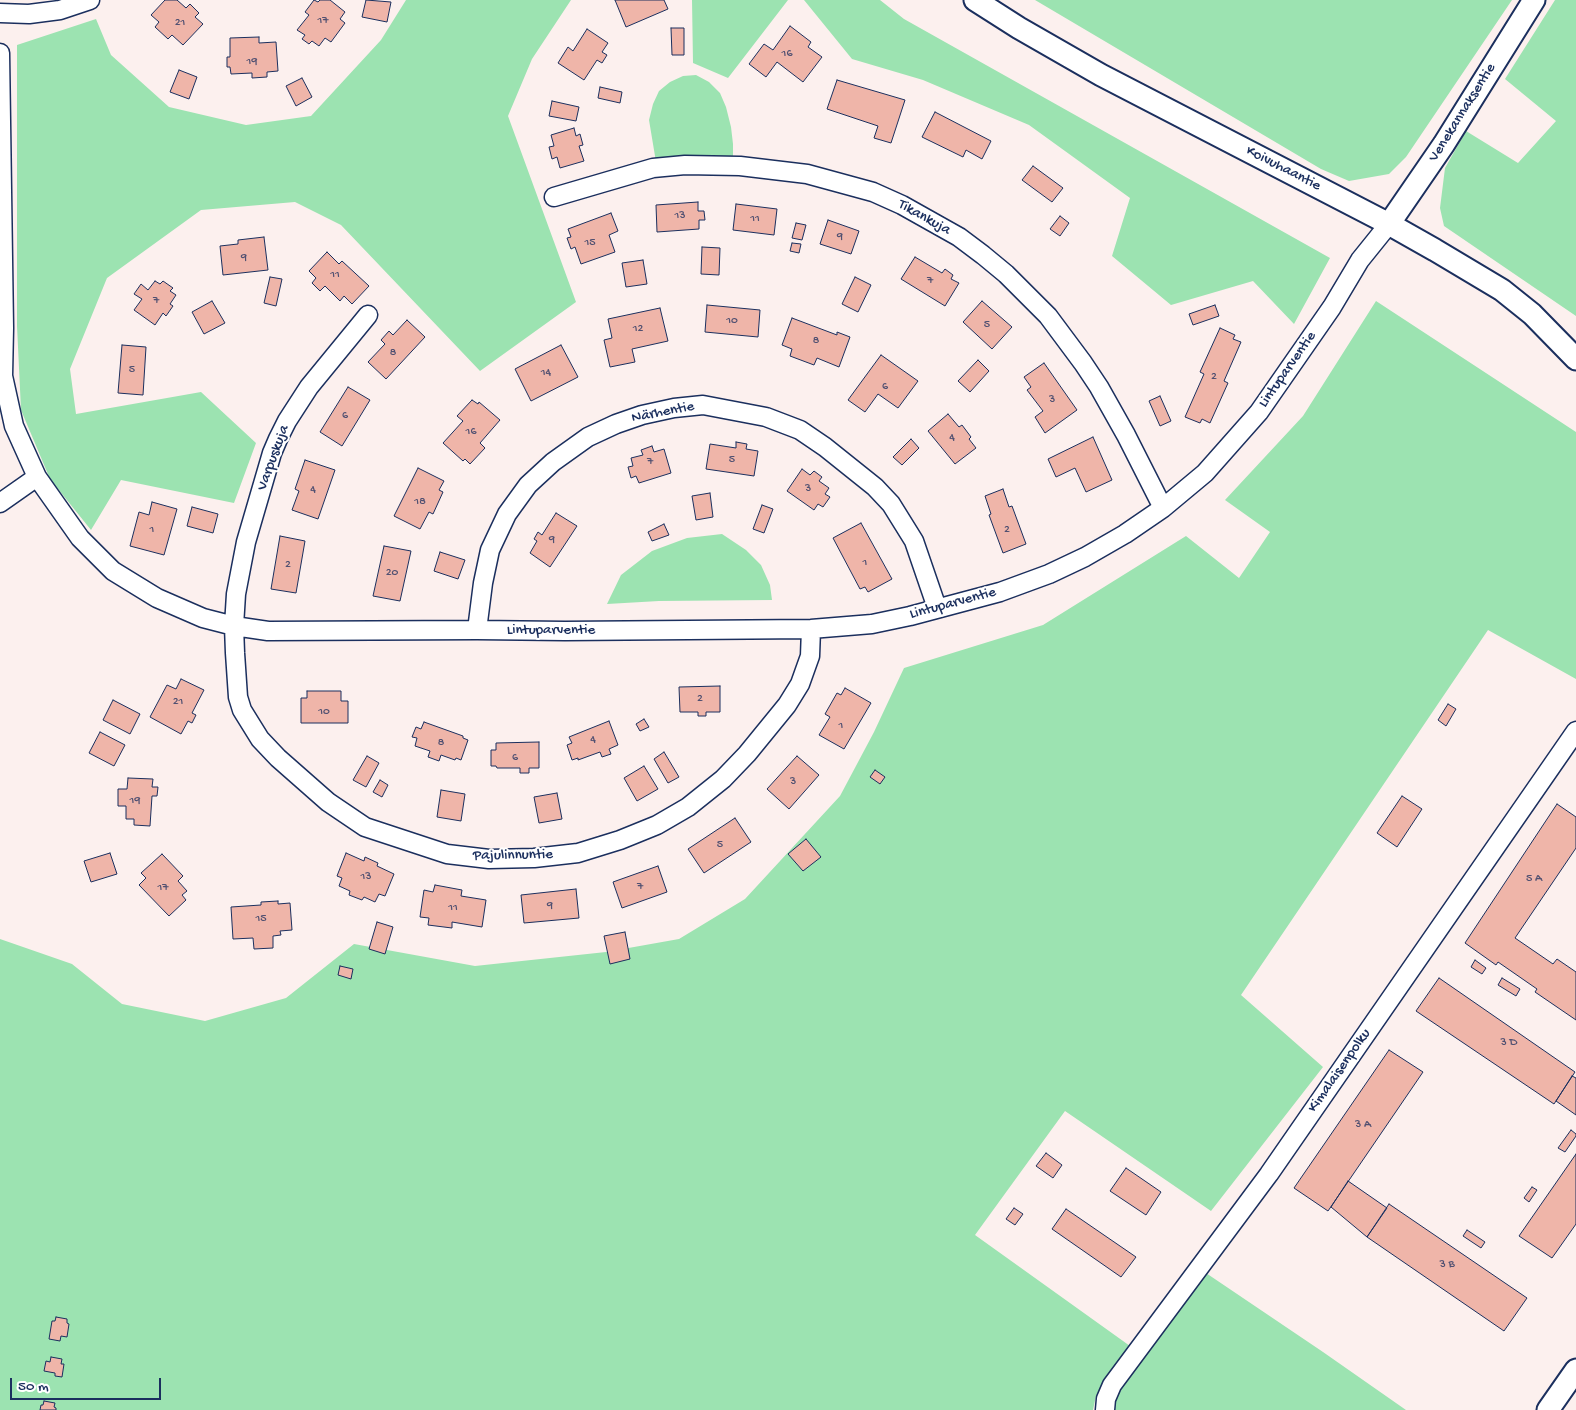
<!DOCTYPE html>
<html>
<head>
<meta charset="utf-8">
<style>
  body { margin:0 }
  #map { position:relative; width:1576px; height:1410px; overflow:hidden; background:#fcf0ee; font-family:"Gochi Hand",sans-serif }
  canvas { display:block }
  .scale { position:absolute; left:10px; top:1378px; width:151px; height:22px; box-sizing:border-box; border:2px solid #1b2f5e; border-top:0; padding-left:6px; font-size:15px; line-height:18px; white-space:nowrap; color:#1b2f5e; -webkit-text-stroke:4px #fff; paint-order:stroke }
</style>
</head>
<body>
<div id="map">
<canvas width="1576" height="1410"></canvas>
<div class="scale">50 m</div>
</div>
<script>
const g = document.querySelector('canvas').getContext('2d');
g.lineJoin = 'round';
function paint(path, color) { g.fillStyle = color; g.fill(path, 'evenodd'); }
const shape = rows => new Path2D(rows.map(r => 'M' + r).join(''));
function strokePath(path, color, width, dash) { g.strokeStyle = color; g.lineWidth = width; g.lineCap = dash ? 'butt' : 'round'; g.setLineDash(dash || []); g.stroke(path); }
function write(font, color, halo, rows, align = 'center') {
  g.font = font + ' "Gochi Hand",sans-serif'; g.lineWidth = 4; g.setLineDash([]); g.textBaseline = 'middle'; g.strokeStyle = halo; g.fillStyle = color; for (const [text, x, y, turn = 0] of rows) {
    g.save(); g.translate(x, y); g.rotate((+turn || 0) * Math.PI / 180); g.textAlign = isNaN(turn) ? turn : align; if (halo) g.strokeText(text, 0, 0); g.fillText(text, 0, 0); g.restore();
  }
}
const green = shape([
  [406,0,571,0,532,59,508,116,576,302,480,371,341,225,295,202,201,210,107,278,70,369,76,414,201,392,256,443,234,503,121,480,91,530,50,479,21,410,17,326,17,45,96,19,111,55,169,107,246,125,311,116,381,40],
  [692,0,788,0,728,78,693,63],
  [804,0,880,0,904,19,1330,258,1294,324,1253,281,1171,305,1112,256,1130,198,1029,125,923,80,852,59],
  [1035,0,1512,0,1406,157,1389,174,1349,181,1321,169],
  [1555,0,1576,0,1576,316,1444,226,1440,208,1445,168,1466,131,1518,163,1556,121,1505,79],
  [696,75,709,82,720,93,726,107,731,127,733,144,733,160,656,162,649,120,653,104,659,91,670,82,683,76],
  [1376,301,1576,432,1576,679,1488,630,1241,995,1323,1067,1211,1211,1065,1111,975,1235,1130,1346,1096,1396,1093,1410,0,1410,0,939,72,964,122,1004,205,1021,286,998,354,944,475,966,606,952,679,939,745,899,840,796,874,732,904,668,1043,625,1186,536,1239,578,1270,532,1225,500,1303,416],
  [722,534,746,550,761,565,770,585,772,600,659,601,607,604,621,575,652,551,687,538],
  [1203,1271,1323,1352,1406,1410,1113,1410,1114,1399,1120,1385]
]);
const building = shape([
  [165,0,177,0,186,8,190,4,199,13,195,17,203,24,183,45,172,35,168,39,155,27,159,22,151,15,165,0],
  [314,0,318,2,320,0,330,0,345,12,340,19,345,23,331,42,325,38,319,46,312,41,309,44,302,39,305,35,297,30,309,15,305,12,314,0],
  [366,0,391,2,387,22,362,17,366,0],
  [615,0,664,0,668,9,626,27,615,0],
  [790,26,811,42,808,47,822,57,803,82,777,62,766,77,749,64,764,44,773,50,790,26],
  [671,28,684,28,684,55,672,55,671,28],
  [587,29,608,43,602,52,607,55,602,63,597,60,584,80,558,63,568,47,573,51,587,29],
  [259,37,259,43,276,42,278,71,267,72,267,77,252,78,252,73,231,74,230,67,227,67,227,57,230,57,230,38,259,37],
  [179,70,197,77,189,99,170,92,179,70],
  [302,78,312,97,296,106,286,86,302,78],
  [837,80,905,100,891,143,874,138,878,126,827,109,837,80],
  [600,87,622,92,620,103,598,98,600,87],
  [552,101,579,107,576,121,549,116,552,101],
  [935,112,991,141,982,159,966,150,963,157,922,137,935,112],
  [574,128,576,136,580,134,583,145,579,146,584,161,560,168,557,157,552,159,549,147,554,146,551,135,574,128],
  [1033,166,1063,188,1052,202,1022,180,1033,166],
  [698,202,698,211,704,211,705,220,699,220,699,229,657,232,656,205,698,202],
  [736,204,777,209,774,235,733,230,736,204],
  [611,213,618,231,609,235,615,252,581,264,575,247,571,249,567,238,571,237,568,229,611,213],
  [1060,216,1069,223,1060,236,1050,229,1060,216],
  [828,220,859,231,851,254,820,244,828,220],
  [796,223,806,225,802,240,792,238,796,223],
  [264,237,268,270,223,275,220,246,238,244,238,240,264,237],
  [792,243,801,244,799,253,790,251,792,243],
  [702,247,720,248,719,275,701,274,702,247],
  [327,252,339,264,342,261,369,286,352,304,344,296,340,301,325,286,320,291,312,283,316,278,309,271,327,252],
  [915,257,942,273,945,269,953,275,951,279,959,283,945,306,901,279,915,257],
  [643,260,647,284,626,287,622,263,643,260],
  [270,277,282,279,276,306,264,303,270,277],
  [855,277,871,285,858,312,842,304,855,277],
  [155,281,160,284,163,281,173,288,170,291,176,295,170,304,173,306,166,316,163,313,155,325,134,310,142,299,134,294,141,284,148,290,155,281],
  [212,301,225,323,204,334,192,312,212,301],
  [982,301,1012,327,992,349,963,322,982,301],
  [707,305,760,310,758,337,705,332,707,305],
  [1215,305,1219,316,1193,325,1189,314,1215,305],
  [660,308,668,341,632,349,635,362,610,367,604,340,612,338,608,319,660,308],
  [792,318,837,335,837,332,850,337,839,367,817,358,814,365,790,356,792,349,782,345,792,318],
  [407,320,425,337,386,379,368,362,385,344,381,340,389,331,393,335,407,320],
  [1220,328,1235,335,1233,339,1241,342,1224,381,1228,383,1210,423,1202,419,1200,423,1185,417,1204,374,1200,372,1220,328],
  [122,345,146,347,143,395,118,393,122,345],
  [561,345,578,377,531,401,515,369,561,345],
  [881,355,918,381,898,408,878,394,865,412,848,400,881,355],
  [978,360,989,371,970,392,958,381,978,360],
  [1044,363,1077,410,1045,433,1035,417,1043,411,1027,390,1031,387,1024,377,1044,363],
  [348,387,370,400,342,446,320,432,348,387],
  [1160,396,1171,421,1160,426,1149,401,1160,396],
  [472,400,478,404,479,402,500,420,480,443,485,448,470,464,465,459,463,461,443,443,463,421,457,416,472,400],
  [948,414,959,427,962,425,971,437,969,439,976,448,955,464,928,431,948,414],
  [1093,437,1112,480,1086,492,1075,468,1056,477,1048,459,1093,437],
  [911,439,919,448,902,465,893,457,911,439],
  [736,442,747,444,746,449,758,451,754,476,706,469,710,444,736,448,736,442],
  [652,446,654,452,664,449,671,473,639,483,636,476,631,478,628,467,633,466,631,458,643,455,641,450,652,446],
  [305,460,335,470,318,519,292,510,299,491,295,489,305,460],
  [418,468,444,481,439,490,443,492,433,514,429,512,420,529,394,516,418,468],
  [802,469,810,475,814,471,822,477,819,481,829,488,825,494,830,497,823,507,818,504,814,510,787,491,802,469],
  [1003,489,1009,507,1012,506,1026,544,1003,553,989,515,991,514,985,496,1003,489],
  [710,493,713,517,696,520,692,496,710,493],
  [152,502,177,509,164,555,130,546,139,512,149,515,152,502],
  [762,505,773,509,764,533,753,529,762,505],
  [192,507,218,514,213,533,187,526,192,507],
  [556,513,577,526,550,567,530,553,537,541,534,539,538,532,542,535,556,513],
  [861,523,892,579,868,592,865,587,860,589,833,538,861,523],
  [664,524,669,535,652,541,648,532,664,524],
  [280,536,305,541,296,593,271,589,280,536],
  [384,546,411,551,400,601,373,596,384,546],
  [440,552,465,560,458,579,434,571,440,552],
  [181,679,204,690,192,713,196,715,192,723,188,721,181,734,150,717,167,685,176,689,181,679],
  [720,686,720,712,706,712,706,716,698,716,698,712,680,712,679,687,720,686],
  [845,688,871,703,844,749,819,735,830,717,825,714,837,693,841,695,845,688],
  [307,691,341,691,341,701,348,701,348,723,301,723,301,698,307,698,307,691],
  [113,700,140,714,130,734,103,720,113,700],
  [1448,704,1456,709,1446,726,1438,720,1448,704],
  [644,719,649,727,640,731,636,724,644,719],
  [609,721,618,745,609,749,611,754,602,757,600,752,578,760,578,758,572,760,567,745,572,743,569,737,609,721],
  [424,722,463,736,463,738,468,740,461,760,456,758,455,760,441,755,439,761,428,757,430,751,415,746,417,738,412,737,416,727,421,729,424,722],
  [100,732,125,745,114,766,89,753,100,732],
  [539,742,539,768,529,768,529,773,520,773,520,768,497,768,496,766,491,766,491,750,496,750,496,743,539,742],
  [664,752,679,777,668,783,654,759,664,752],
  [367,756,379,763,366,787,353,780,367,756],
  [797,756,819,775,789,809,767,789,797,756],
  [644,766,658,789,637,801,624,778,644,766],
  [875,770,885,777,880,784,870,777,875,770],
  [128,778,153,779,152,787,158,787,157,796,152,796,150,826,134,825,134,819,126,819,126,806,118,806,118,789,127,789,128,778],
  [380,780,388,785,382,797,373,792,380,780],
  [441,790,465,794,461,821,437,817,441,790],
  [557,793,562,819,539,823,534,797,557,793],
  [1402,796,1422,809,1397,847,1377,833,1402,796],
  [1557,804,1576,817,1576,848,1515,938,1553,964,1557,959,1576,972,1576,1020,1535,992,1537,989,1498,962,1496,965,1465,943,1557,804],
  [735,818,751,842,704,873,688,849,735,818],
  [806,839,821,857,803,871,788,854,806,839],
  [110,853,117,874,91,882,84,861,110,853],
  [346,853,364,861,365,857,378,863,377,866,394,874,385,896,379,894,375,902,364,897,362,900,349,895,350,891,339,886,342,878,337,876,346,853],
  [162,854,183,876,178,881,187,891,182,895,186,900,169,916,139,885,146,878,141,873,162,854],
  [658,866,667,892,622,908,613,882,658,866],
  [435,885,462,890,461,896,486,900,482,927,452,922,452,928,428,925,429,918,420,917,424,890,433,892,435,885],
  [576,889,579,918,524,923,521,895,576,889],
  [278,901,278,904,290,903,292,930,280,931,281,935,273,936,273,948,254,949,253,938,233,939,231,907,261,905,261,902,278,901],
  [377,922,393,927,385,954,369,949,377,922],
  [625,932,630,959,610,964,604,936,625,932],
  [1475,960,1486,968,1482,974,1471,967,1475,960],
  [340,966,353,969,351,979,338,975,340,966],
  [1439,978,1575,1072,1554,1104,1416,1011,1439,978],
  [1502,978,1520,989,1516,996,1498,985,1502,978],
  [1389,1050,1423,1072,1328,1211,1294,1188,1389,1050],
  [1572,1076,1576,1078,1576,1115,1556,1101,1572,1076],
  [1571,1130,1576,1134,1576,1136,1565,1152,1558,1148,1571,1130],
  [1046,1153,1062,1165,1053,1178,1036,1166,1046,1153],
  [1576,1154,1576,1224,1552,1258,1519,1236,1576,1154],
  [1126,1168,1161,1192,1146,1215,1110,1191,1126,1168],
  [1348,1181,1387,1208,1367,1237,1331,1207,1348,1181],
  [1532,1187,1537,1190,1529,1202,1524,1198,1532,1187],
  [1389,1204,1527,1298,1504,1331,1367,1237,1389,1204],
  [1014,1208,1023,1214,1015,1225,1006,1219,1014,1208],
  [1066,1209,1136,1257,1121,1277,1052,1229,1066,1209],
  [1467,1230,1485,1242,1481,1248,1463,1236,1467,1230],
  [56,1317,67,1319,67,1323,69,1324,67,1337,61,1336,60,1341,49,1339,52,1321,55,1321,56,1317],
  [51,1357,62,1359,61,1364,64,1364,62,1377,55,1376,55,1373,44,1371,46,1361,50,1362,51,1357],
  [44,1401,55,1403,54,1407,56,1408,56,1410,40,1410,41,1405,43,1405,44,1401]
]);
const minor = shape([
  [0,13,29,14,60,10,90,0],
  [0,53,4,328,3,376,14,426,37,477,80,538,113,571,157,598,203,618,234,626,268,631,477,630,565,631,811,629,872,624,910,616,1000,592,1049,574,1085,557,1125,534,1163,508,1205,473,1259,412,1332,307,1360,260,1389,224],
  [554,197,653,168,685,165,740,166,807,174,873,192,902,205,959,237,983,255,1006,274,1048,316,1083,363,1099,387,1126,435,1163,508],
  [368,315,309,387,287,421,278,439,272,453,246,542,236,594,234,626,235,653,238,697,242,710,260,739,278,758,328,802,365,827,447,854,489,859,534,858,578,853,620,840,657,825,688,807,723,779,747,754,787,705,800,684,810,656,811,629],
  [0,503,37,477],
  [477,630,483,583,490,550,507,514,528,485,553,462,588,437,616,424,642,415,674,408,703,405,766,417,800,430,825,447,875,487,891,504,914,541,937,608],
  [1105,1410,1106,1399,1112,1385,1269,1174,1576,731]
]);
const tertiary = shape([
  [975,0,1019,28,1101,75,1389,224,1435,250,1502,290,1532,314,1576,359],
  [1389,224,1444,144,1534,0],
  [1548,1410,1576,1370]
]);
const numberNames = [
  ["17",323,21],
  ["21",180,23],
  ["16",787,54],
  ["19",252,62],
  ["13",680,216],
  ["11",755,219],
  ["9",840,237],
  ["15",590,243],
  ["9",244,258],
  ["11",335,275],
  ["7",930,281],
  ["7",156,301],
  ["10",732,321],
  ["5",987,325],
  ["12",638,329],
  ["8",816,341],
  ["8",393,353],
  ["5",132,370],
  ["14",546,373],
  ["2",1214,377],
  ["6",885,387],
  ["3",1052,400],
  ["6",345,416],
  ["16",471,432],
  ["4",952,438],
  ["5",732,460],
  ["7",650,462],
  ["3",808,489],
  ["4",313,490],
  ["18",420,502],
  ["1",152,530],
  ["2",1007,530],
  ["9",552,540],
  ["1",865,563],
  ["2",288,565],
  ["20",392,573],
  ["2",700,699],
  ["21",178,702],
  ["10",324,712],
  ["1",841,726],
  ["4",593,740],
  ["8",441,743],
  ["6",515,758],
  ["3",793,782],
  ["19",135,801],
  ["5",720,845],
  ["13",366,877],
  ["5 A",1534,879],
  ["7",640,887],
  ["17",163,888],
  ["9",550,906],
  ["11",453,908],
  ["15",261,919],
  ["3 D",1509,1043],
  ["3 A",1363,1125],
  ["3 B",1447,1265]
];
const streetNames = [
  ["Venekannaksentie",1463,113,-58],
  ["Koivuhaantie",1283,169,27],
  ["Tikankuja",924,218,29],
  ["Lintuparventie",1288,370,-55],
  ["Närhentie",663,413,-11],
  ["Varpuskuja",274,458,-70],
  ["Lintuparventie",953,604,-15],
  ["Lintuparventie",551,631],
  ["Pajulinnuntie",513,856,-1],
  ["Kimalaisenpolku",1340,1071,-55]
];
paint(green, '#9ce3b1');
paint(building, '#efb5a9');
strokePath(building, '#1b2f5e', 1);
strokePath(minor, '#1b2f5e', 21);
strokePath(tertiary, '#1b2f5e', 25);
strokePath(minor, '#fff', 18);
strokePath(tertiary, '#fff', 21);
write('12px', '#505071', null, numberNames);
write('15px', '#1b2f5e', '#fff', streetNames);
</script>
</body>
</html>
